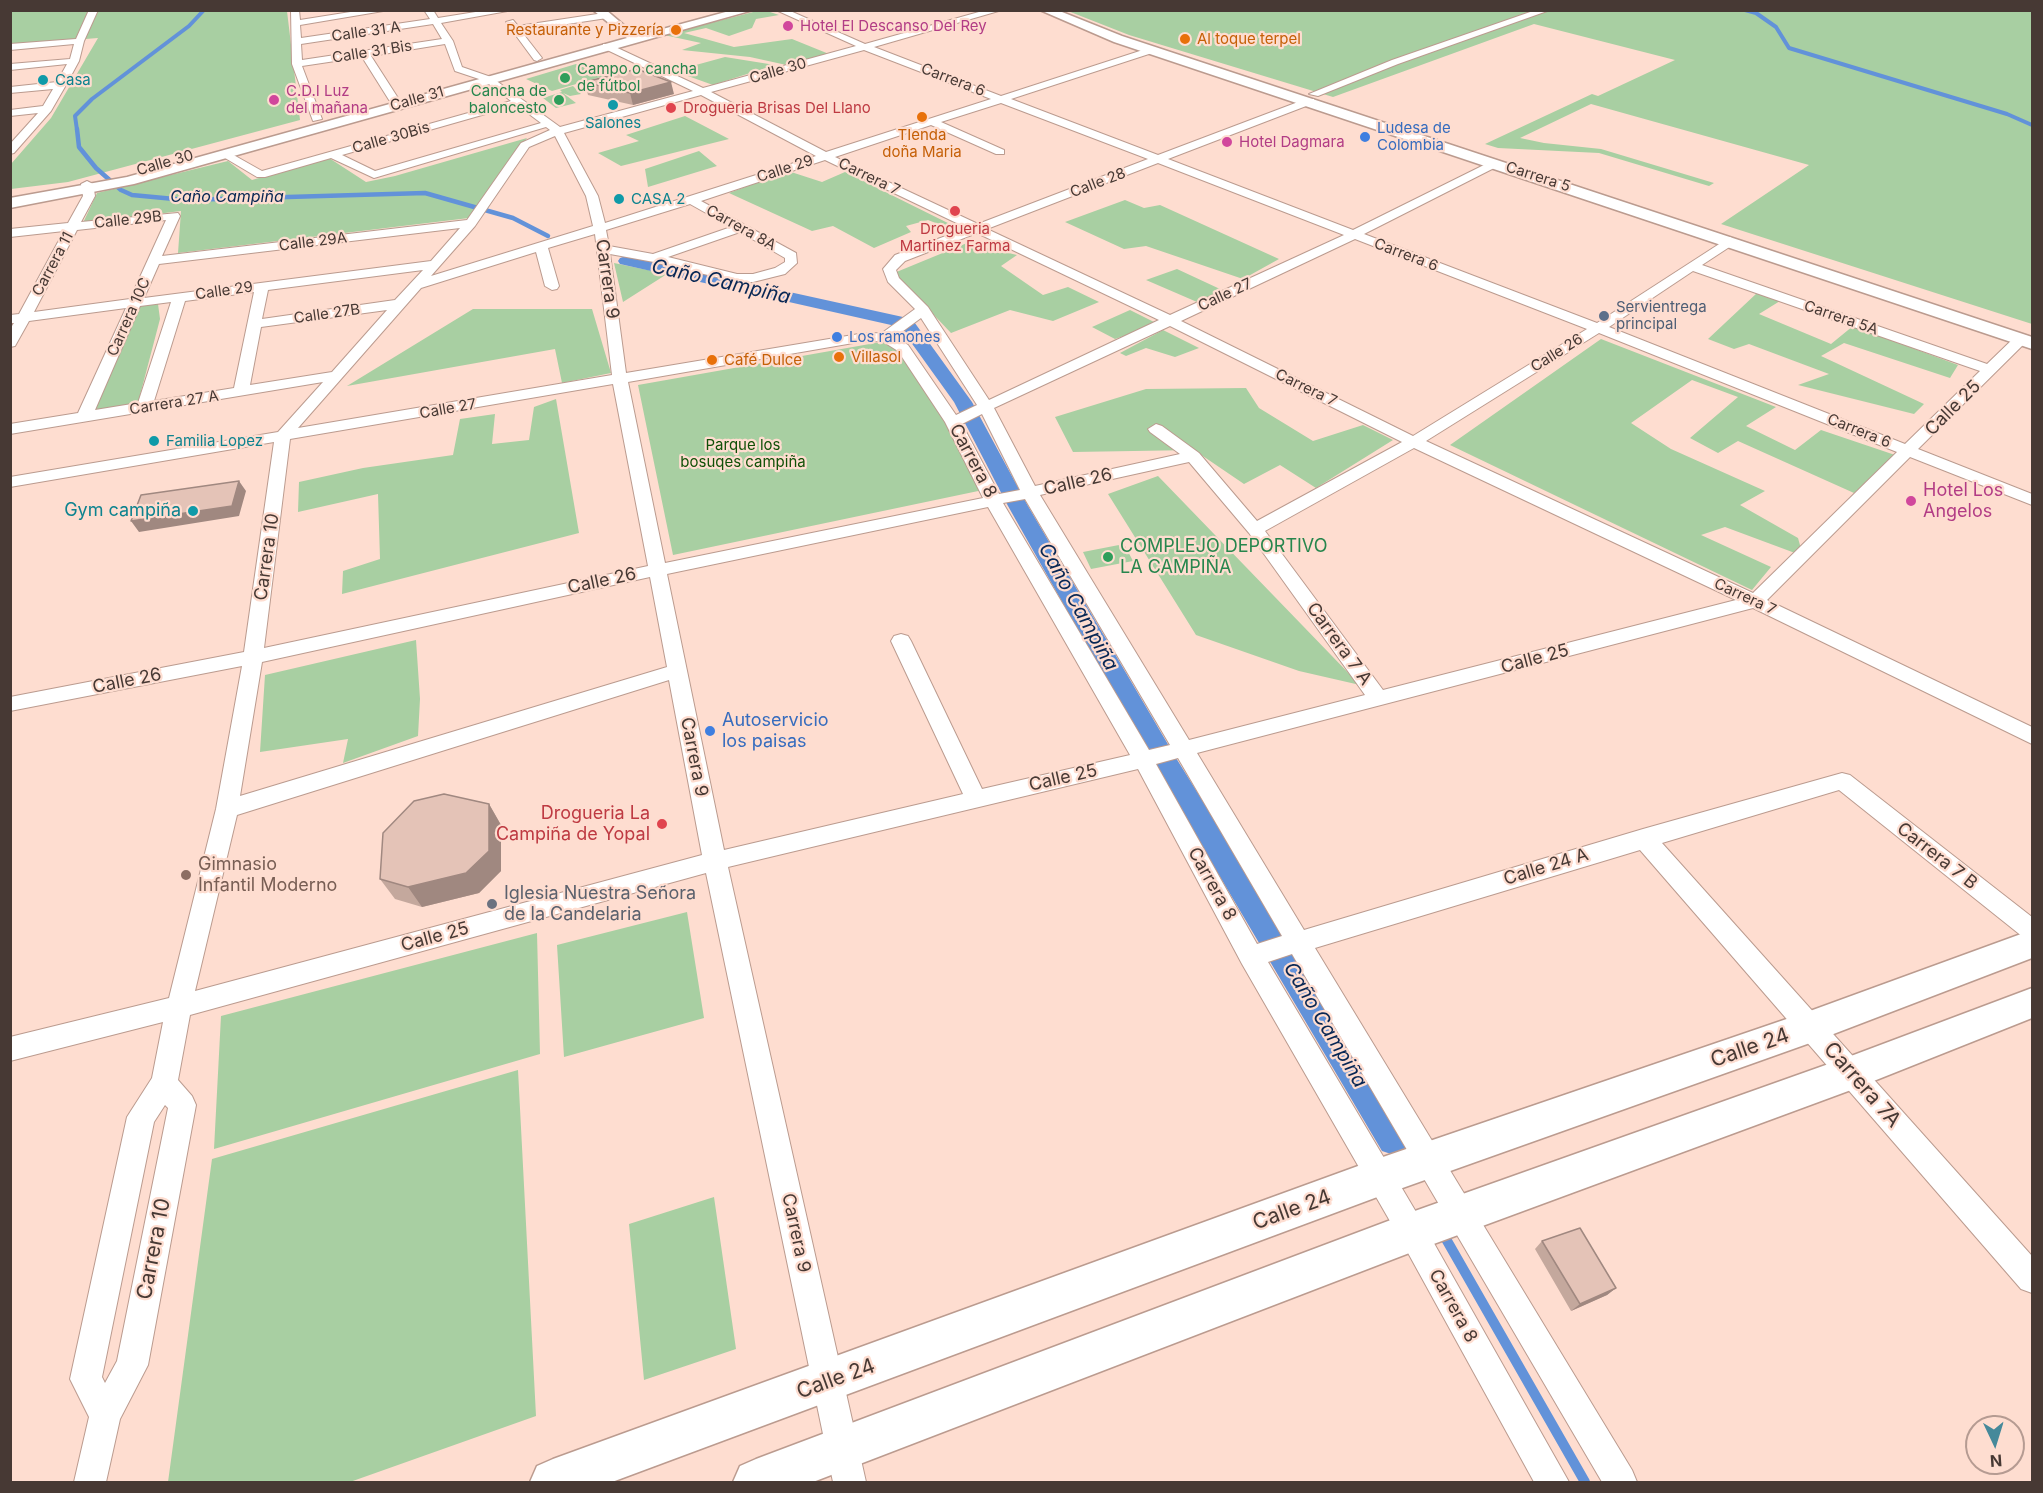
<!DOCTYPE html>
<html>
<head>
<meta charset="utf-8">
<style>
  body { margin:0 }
  #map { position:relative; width:2043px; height:1493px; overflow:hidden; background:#feddd0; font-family:Inter,sans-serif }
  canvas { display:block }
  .frame { position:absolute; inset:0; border:12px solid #473934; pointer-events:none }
  .north { position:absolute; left:1965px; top:1415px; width:60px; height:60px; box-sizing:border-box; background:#feddd0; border:2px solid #b59b92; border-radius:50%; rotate:176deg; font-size:16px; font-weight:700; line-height:24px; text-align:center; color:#473934 }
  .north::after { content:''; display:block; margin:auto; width:21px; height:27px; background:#46899a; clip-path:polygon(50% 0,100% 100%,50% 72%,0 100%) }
</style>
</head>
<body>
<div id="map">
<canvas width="2043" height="1493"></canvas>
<div class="frame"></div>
<div class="north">N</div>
</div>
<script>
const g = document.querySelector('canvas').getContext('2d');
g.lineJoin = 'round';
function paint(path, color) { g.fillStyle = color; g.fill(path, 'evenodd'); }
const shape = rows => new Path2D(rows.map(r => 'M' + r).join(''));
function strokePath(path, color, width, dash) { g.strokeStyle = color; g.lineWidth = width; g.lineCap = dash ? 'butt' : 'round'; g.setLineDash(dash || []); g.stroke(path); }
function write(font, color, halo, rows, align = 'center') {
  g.font = font + ' Inter,sans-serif'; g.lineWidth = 4.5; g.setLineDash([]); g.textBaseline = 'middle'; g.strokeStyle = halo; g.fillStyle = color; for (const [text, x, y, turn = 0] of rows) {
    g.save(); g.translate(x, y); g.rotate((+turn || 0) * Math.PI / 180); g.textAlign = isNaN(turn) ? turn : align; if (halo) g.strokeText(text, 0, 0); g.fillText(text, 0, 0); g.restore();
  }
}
const green = shape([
  [11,11,287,11,300,120,68,182,11,189,11,164,51,118,98,38,11,45],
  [757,11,767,11,779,15,756,19,752,28,729,36,706,28,684,33,734,47,792,39,829,54,791,66,750,57,682,50,701,43,664,35],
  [1068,11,2032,11,2032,324,1721,224,1809,165,1591,104,1520,138,1544,143,1601,149,1714,183,1709,186,1599,153,1498,148,1485,144,1592,94,1598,96,1675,60,1534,24,1333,97,1129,35],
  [725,57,775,65,713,85,674,71],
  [576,64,604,76,552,91,526,79],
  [573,86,581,94,570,96,563,93,576,103,556,108,543,98,562,92,560,90],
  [685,116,729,139,621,166,598,153,639,141,626,135],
  [527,138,469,218,178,253,181,211,83,223,97,193,228,161,252,180,329,158,366,182,395,176],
  [699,151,717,166,648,187,645,169],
  [788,171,822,182,845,172,964,231,961,233,928,220,906,226,911,232,874,248,833,226,812,231,729,193],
  [1125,200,1144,208,1160,205,1279,259,1243,279,1146,246,1124,249,1065,222],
  [967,243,1017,255,1001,266,1043,295,1068,287,1099,302,1053,321,1010,310,951,333,894,273],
  [614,263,667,274,623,302],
  [1177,269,1220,289,1220,291,1197,302,1146,280],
  [1757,293,1780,301,1759,314,1831,344,1853,326,1958,365,1950,378,1844,343,1821,356,1924,404,1914,414,1798,385,1829,374,1749,344,1734,349,1708,339],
  [158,304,160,319,138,403,95,410,139,306],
  [473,309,592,309,611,373,562,383,555,349,347,386],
  [1130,310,1158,324,1115,339,1092,327],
  [1163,330,1199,348,1175,357,1146,348,1126,356,1120,353],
  [898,339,983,490,673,555,638,385],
  [1601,339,1776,407,1746,426,1795,450,1821,430,1898,456,1854,493,1738,441,1718,453,1690,438,1738,397,1692,380,1631,423,1671,449,1765,491,1740,505,1798,538,1803,556,1725,527,1701,535,1771,567,1752,590,1450,445],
  [1246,388,1259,408,1313,441,1363,425,1393,440,1316,488,1280,465,1244,484,1194,450,1073,452,1055,417,1146,389],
  [556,399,579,533,342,594,343,571,380,559,378,494,298,512,299,482,363,468,453,455,460,419,495,414,492,444,529,440,534,407],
  [1158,476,1360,685,1299,671,1196,635,1108,494],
  [1124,544,1133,561,1091,569,1083,552],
  [416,640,420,699,418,736,343,763,348,739,260,752,265,675],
  [687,912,704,1018,564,1057,557,945],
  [537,933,540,1054,214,1149,221,1016],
  [518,1070,536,1416,350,1482,168,1482,212,1159],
  [714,1197,736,1349,644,1380,629,1224]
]);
const streamFar2 = shape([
  [1745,10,1756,13,1776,27,1789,48,2007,114,2032,125],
  [77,130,75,116,92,99,189,26,204,10]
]);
const streamFar1 = shape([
  [77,129,79,147,96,168,121,190,132,195,185,200,425,193,513,218,548,236]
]);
const stream = shape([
  [1442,1232,1585,1482]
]);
const canal = shape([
  [626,256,912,319,972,402,1028,506,1176,758,1406,1127,1411,1139,1406,1151,1394,1155,1382,1151,1158,772,1008,506,954,402,900,327,620,264,618,261,620,258,626,256]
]);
const street = shape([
  [89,10,98,10,84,41,79,61,66,85,51,111,14,153,10,154,10,144,38,113,10,116,10,110,43,106,53,89,10,93,10,87,57,82,67,64,10,70,10,64,70,59,74,44,10,50,10,44,76,39,89,10],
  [291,10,299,10,300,20,363,10,389,10,300,25,301,38,430,19,424,10,433,10,438,18,488,10,513,10,441,23,453,41,462,67,491,77,560,127,693,91,603,48,603,44,609,44,703,88,856,46,776,10,788,10,865,44,986,10,1002,10,874,47,1001,96,1149,48,1155,48,1155,52,1011,99,1158,155,1306,99,1314,99,1314,103,1168,159,1353,230,1492,161,1500,161,1500,165,1364,234,1597,323,1730,237,1736,241,1734,244,1702,265,1987,364,2016,336,2026,336,2028,339,2026,342,1918,449,2032,494,2032,505,1910,457,1767,600,2032,727,2032,744,1753,608,1197,753,1304,930,1643,829,1842,773,1850,775,2032,917,2032,940,2023,937,1839,790,1662,843,2032,1256,2032,1293,2021,1289,1640,850,1315,948,1632,1470,1637,1482,1602,1482,1292,954,1268,962,1422,1222,1569,1482,1534,1482,1402,1242,1242,964,1138,769,728,867,866,1482,833,1482,706,873,190,1015,178,1080,192,1096,196,1105,148,1365,120,1419,106,1482,74,1482,89,1417,70,1379,127,1117,152,1078,163,1022,10,1061,10,1037,169,998,216,809,242,666,10,711,10,697,244,652,274,442,10,487,10,477,278,432,323,382,10,434,10,424,78,413,126,308,29,321,15,346,10,347,10,329,14,323,10,323,10,315,19,314,64,231,10,237,10,229,68,223,83,196,81,184,87,181,93,184,95,196,81,222,178,213,180,216,162,256,467,220,521,143,550,130,546,127,374,178,331,158,265,177,257,177,220,155,222,153,230,153,262,171,511,101,485,81,455,71,445,44,371,56,398,98,393,101,389,100,362,57,302,66,322,119,313,121,292,64,291,10],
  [433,24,442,39,302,60,301,44,433,24],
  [864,50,991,99,826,152,711,92,864,50],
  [701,95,816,156,605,223,598,196,564,133,701,95],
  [1001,103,1148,159,978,224,835,157,931,125,996,154,1004,154,1004,150,941,122,1001,103],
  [517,105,541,123,375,171,342,155,517,105],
  [555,136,586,196,593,226,431,276,475,226,529,147,555,136],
  [825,160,967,228,895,255,883,269,888,282,915,309,882,333,859,334,626,373,610,254,654,262,737,282,753,282,785,274,797,263,796,253,701,201,825,160],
  [1158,163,1344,235,1170,315,987,229,1158,163],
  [690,204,731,227,653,254,609,246,606,230,690,204],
  [166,220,130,299,34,312,77,230,166,220],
  [460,228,431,261,144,298,159,264,460,228],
  [740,232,785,258,785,262,775,268,753,274,737,274,668,257,740,232],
  [977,233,1159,320,989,400,928,307,899,278,896,270,905,261,977,233],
  [595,234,612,375,298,428,421,288,536,252,545,286,552,290,557,289,559,286,548,248,595,234],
  [1355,239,1587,329,1413,436,1181,321,1355,239],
  [423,270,395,300,262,319,268,290,423,270],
  [1693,271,1980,371,1905,444,1609,327,1693,271],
  [254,292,234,388,154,401,185,301,254,292],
  [171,302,138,403,95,410,140,306,171,302],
  [387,310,332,372,250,385,261,327,387,310],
  [921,318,977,405,956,415,908,345,895,337,921,318],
  [1170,326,1402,442,1257,521,1199,453,1162,426,1156,424,1148,429,1150,432,1180,454,1035,486,994,408,1170,326],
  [1599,333,1897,452,1753,593,1426,441,1599,333],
  [882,341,898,351,945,422,983,498,665,563,628,382,859,342,882,341],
  [613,384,648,566,264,648,290,439,613,384],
  [982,414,1020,490,999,494,962,424,982,414],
  [1414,448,1736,600,1383,690,1265,531,1414,448],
  [1189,462,1249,533,1365,695,1189,740,1040,495,1189,462],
  [1025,499,1170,745,1149,750,1003,503,1025,499],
  [988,507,1130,755,982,789,911,641,908,636,901,634,894,636,891,641,963,794,724,850,667,574,988,507],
  [650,577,667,667,240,796,262,662,650,577],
  [669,680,702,855,195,991,237,815,669,680],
  [1178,758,1282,936,1257,944,1156,764,1178,758],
  [165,1105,168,1108,117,1361,105,1383,102,1377,154,1122,165,1105],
  [1536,10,1550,10,1398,64,1318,96,1309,94,1392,60,1536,10],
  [604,13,607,14,607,18,521,31,542,58,537,61,534,60,506,22,513,20,518,26,604,13]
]);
const secondary = shape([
  [593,10,606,10,632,32,633,37,733,10,753,10,134,184,10,208,10,198,127,177,627,38,593,10],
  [1040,10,1057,10,1122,36,2032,337,2032,349,1114,42,1040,10],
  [2032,930,2032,958,1810,1043,1380,1196,612,1482,530,1482,537,1466,553,1459,1380,1158,1810,1011,2032,930],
  [2032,988,2032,1018,1851,1090,1412,1252,813,1482,733,1482,740,1466,756,1459,1412,1212,1851,1056,2032,988]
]);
const wall = shape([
  [585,82,674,94,633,105,588,95],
  [489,804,501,825,501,871,479,893,422,907,395,899,380,879],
  [1542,1241,1616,1288,1607,1295,1571,1311,1535,1249]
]);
const shadedWall = shape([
  [671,82,674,94,633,105,630,93],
  [239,481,246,491,239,516,139,532,131,521],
  [489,804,501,825,501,871,479,893,422,907,408,887],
  [1616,1288,1607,1295,1571,1311,1580,1304]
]);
const building = shape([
  [637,69,671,82,630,93,585,82,637,69],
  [239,481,232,506,131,521,141,495,239,481],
  [444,794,489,804,489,851,466,873,408,887,380,879,383,833,414,801,444,794],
  [1580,1228,1616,1288,1580,1304,1542,1241,1580,1228]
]);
const markers = [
  [788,26,6,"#d1479c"],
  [676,30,6,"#e8710a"],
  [1185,39,6,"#e8710a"],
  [565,78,6,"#2e9e5b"],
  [43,80,6,"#0f9aa8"],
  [274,100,6,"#d1479c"],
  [559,100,6,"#2e9e5b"],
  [613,105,6,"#0f9aa8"],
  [671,108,6,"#e0444e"],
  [922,117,6,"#e8710a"],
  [1365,137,6,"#3f7fe0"],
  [1227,142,6,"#d1479c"],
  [619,199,6,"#0f9aa8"],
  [955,211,6,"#e0444e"],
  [1604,316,6,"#5c6f8a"],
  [837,337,6,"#3f7fe0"],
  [839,357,6,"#e8710a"],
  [712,360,6,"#e8710a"],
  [154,441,6,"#0f9aa8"],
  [1911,501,6,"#d1479c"],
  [193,511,6,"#0f9aa8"],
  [1108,557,6,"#2e9e5b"],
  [710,731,6,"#3f7fe0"],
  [662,824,6,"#e0444e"],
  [186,875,6,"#8d6e63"],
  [492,904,6,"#6b7280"]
];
const farHotelnames = [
  ["Hotel El Descanso Del Rey",800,26],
  ["C.D.I Luz",286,91],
  ["del mañana",286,108],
  ["Hotel Dagmara",1239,142]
];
const farFoodnames = [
  ["Restaurante y Pizzería",664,30,"right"],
  ["Al toque terpel",1197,39],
  ["TIenda",922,135,"center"],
  ["doña Maria",922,152,"center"],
  ["Villasol",851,357],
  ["Café Dulce",724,360]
];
const farStreetnames = [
  ["Calle 31 A",366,32,-8],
  ["Calle 31 Bis",372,52,-9],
  ["Calle 30",778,71,-16],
  ["Carrera 6",953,80,21],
  ["Calle 31",417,99,-16],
  ["Calle 30Bis",391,138,-16],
  ["Calle 30",165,163,-16],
  ["Calle 29",785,169,-18],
  ["Carrera 7",869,177,26],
  ["Carrera 5",1538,177,18],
  ["Calle 28",1098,183,-21],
  ["Calle 29B",128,220,-6],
  ["Carrera 8A",741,228,29],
  ["Calle 29A",313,242,-7],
  ["Carrera 6",1406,255,21],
  ["Carrera 11",53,264,-62],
  ["Calle 29",224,291,-8],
  ["Calle 27",1225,295,-25],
  ["Calle 27B",327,314,-8],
  ["Carrera 10C",129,317,-66],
  ["Carrera 5A",1841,318,19],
  ["Calle 26",1557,353,-32],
  ["Carrera 7",1306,388,26],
  ["Carrera 27 A",174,403,-9],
  ["Calle 27",448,409,-10],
  ["Carrera 6",1859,431,22],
  ["Carrera 7",1745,597,25]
];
const farLeisurenames = [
  ["Campo o cancha",577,69],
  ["de fútbol",577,86],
  ["Cancha de",547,91,"right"],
  ["baloncesto",547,108,"right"]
];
const farCulturenames = [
  ["Casa",55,80],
  ["Salones",613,123,"center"],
  ["CASA 2",631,199],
  ["Familia Lopez",166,441]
];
const farHealthnames = [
  ["Drogueria Brisas Del Llano",683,108],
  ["Drogueria",955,229,"center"],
  ["Martinez Farma",955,246,"center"]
];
const farShopnames = [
  ["Ludesa de",1377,128],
  ["Colombia",1377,145],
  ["Los ramones",849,337]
];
const farServicenames = [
  ["Servientrega",1616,307],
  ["principal",1616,324]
];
const farParknames = [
  ["Parque los",743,445],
  ["bosuqes campiña",743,462]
];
const farWaternames = [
  ["Caño Campiña",227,197]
];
const streetNames = [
  ["Carrera 9",607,279,82],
  ["Calle 25",1953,408,-45],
  ["Carrera 8",973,461,62],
  ["Calle 26",1078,482,-13],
  ["Carrera 10",267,557,-82],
  ["Calle 26",602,581,-12],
  ["Carrera 7 A",1339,644,54],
  ["Calle 25",1535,659,-15],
  ["Calle 26",127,681,-11],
  ["Carrera 9",694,757,79],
  ["Calle 25",1063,778,-13],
  ["Carrera 7 B",1937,856,38],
  ["Calle 24 A",1546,867,-17],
  ["Carrera 8",1212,884,61],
  ["Calle 25",435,937,-15],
  ["Carrera 9",796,1233,78],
  ["Carrera 8",1453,1306,61]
];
const hotelNames = [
  ["Hotel Los",1923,491],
  ["Angelos",1923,512]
];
const cultureNames = [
  ["Gym campiña",181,511]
];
const leisureNames = [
  ["COMPLEJO DEPORTIVO",1120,547],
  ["LA CAMPIÑA",1120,568]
];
const shopNames = [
  ["Autoservicio",722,721],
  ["los paisas",722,742]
];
const healthNames = [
  ["Drogueria La",650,814],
  ["Campiña de Yopal",650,835]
];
const educationNames = [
  ["Gimnasio",198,865],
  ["Infantil Moderno",198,886]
];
const worshipNames = [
  ["Iglesia Nuestra Señora",504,894],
  ["de la Candelaria",504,915]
];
const waterNames = [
  ["Caño Campiña",721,282,13],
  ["Caño Campiña",1078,607,61],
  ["Caño Campiña",1325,1025,59]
];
const nearStreetnames = [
  ["Calle 24",1750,1048,-19],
  ["Carrera 7A",1862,1085,49],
  ["Calle 24",1292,1210,-20],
  ["Carrera 10",154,1249,-79],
  ["Calle 24",836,1379,-20]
];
paint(green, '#a8cfa2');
strokePath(streamFar2, '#6292d9', 4);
strokePath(streamFar1, '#6292d9', 4.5);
strokePath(stream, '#6292d9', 10);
paint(canal, '#6292d9');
strokePath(street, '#bb9b8f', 2);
strokePath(secondary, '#bb9b8f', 3);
paint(street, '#fff');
paint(secondary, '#fff');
paint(wall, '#c4a89d');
paint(shadedWall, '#a08880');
paint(building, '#e4c3b7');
strokePath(building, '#a08880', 1.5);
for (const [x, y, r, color] of markers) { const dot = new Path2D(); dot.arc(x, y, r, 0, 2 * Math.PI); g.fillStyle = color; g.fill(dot); strokePath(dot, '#feddd0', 2); }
write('15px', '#b23c85', '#feddd0', farHotelnames, 'left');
write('15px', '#c56008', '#feddd0', farFoodnames, 'left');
write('15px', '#473934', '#feddd0', farStreetnames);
write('15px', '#27864d', '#feddd0', farLeisurenames, 'left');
write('15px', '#0d838f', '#feddd0', farCulturenames, 'left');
write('15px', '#be3a42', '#feddd0', farHealthnames, 'left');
write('15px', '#366cbe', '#feddd0', farShopnames, 'left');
write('15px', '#4e5e75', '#feddd0', farServicenames, 'left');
write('15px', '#105007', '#feddd0', farParknames);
write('italic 16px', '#082754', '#feddd0', farWaternames);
write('18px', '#473934', '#feddd0', streetNames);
write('18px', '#b23c85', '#feddd0', hotelNames, 'left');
write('18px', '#0d838f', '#feddd0', cultureNames, 'right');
write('18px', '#27864d', '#feddd0', leisureNames, 'left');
write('18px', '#366cbe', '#feddd0', shopNames, 'left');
write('18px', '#be3a42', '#feddd0', healthNames, 'right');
write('18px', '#785e54', '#feddd0', educationNames, 'left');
write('18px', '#5b616d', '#feddd0', worshipNames, 'left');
write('italic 20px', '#082754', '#feddd0', waterNames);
write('21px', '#473934', '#feddd0', nearStreetnames);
</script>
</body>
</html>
